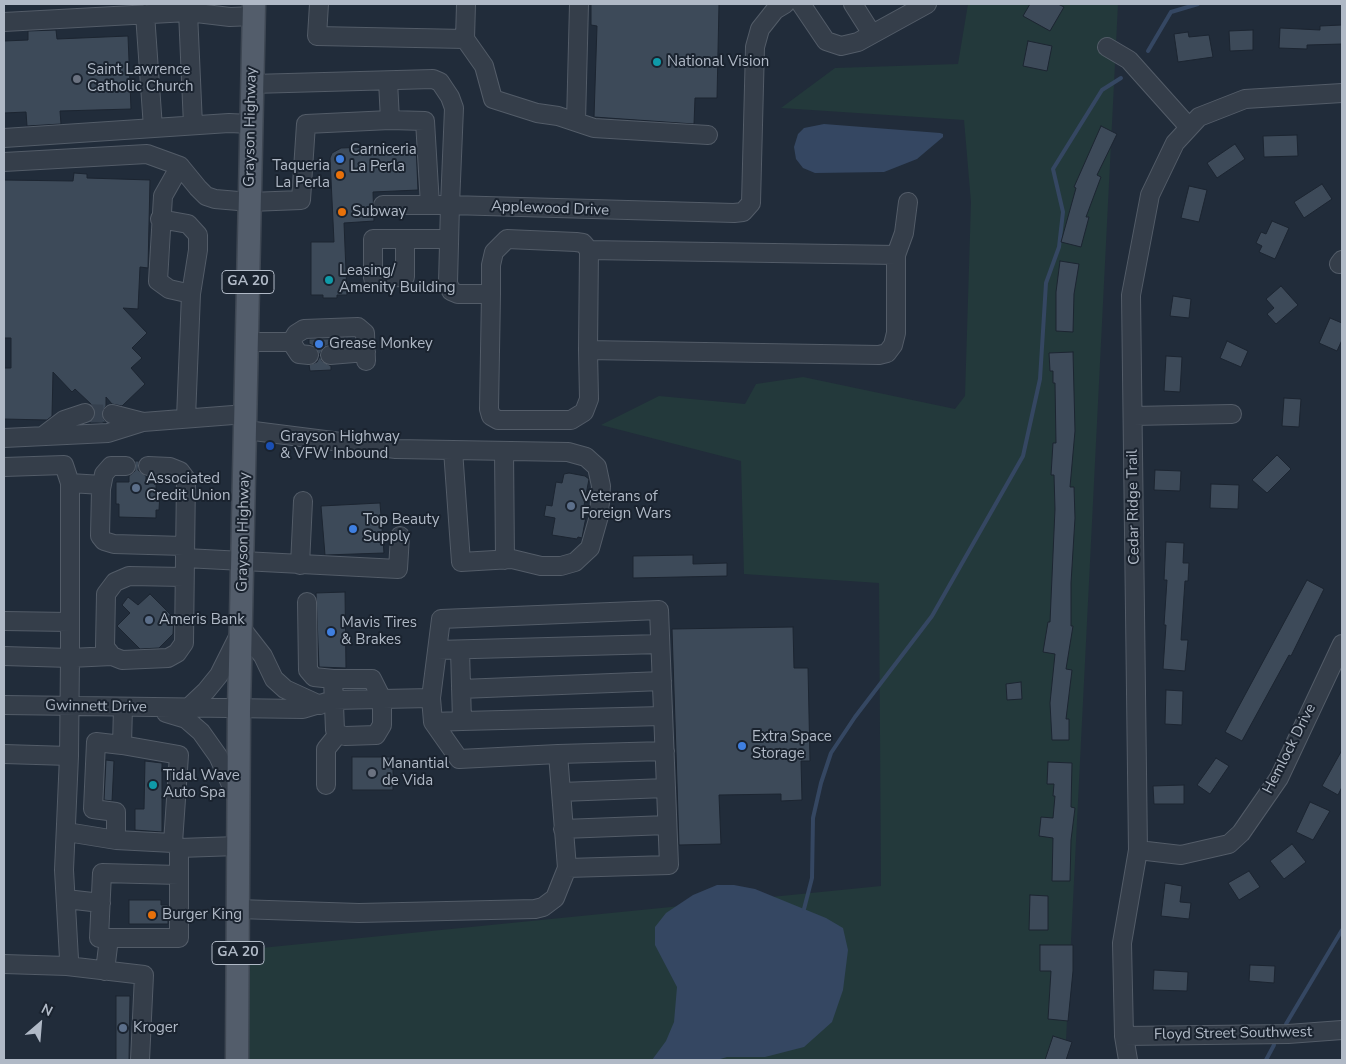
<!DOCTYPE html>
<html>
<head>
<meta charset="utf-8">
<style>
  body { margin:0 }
  #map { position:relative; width:1346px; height:1064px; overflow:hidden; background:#212c3a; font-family:"Nunito Sans",sans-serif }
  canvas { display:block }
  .frame { position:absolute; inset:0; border:5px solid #b0b9c6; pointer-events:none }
  .north { position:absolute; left:15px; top:999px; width:50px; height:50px; -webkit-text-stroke:4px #1a232f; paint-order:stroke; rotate:27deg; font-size:14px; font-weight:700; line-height:20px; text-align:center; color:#b0b9c6 }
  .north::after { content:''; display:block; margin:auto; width:18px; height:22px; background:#b0b9c6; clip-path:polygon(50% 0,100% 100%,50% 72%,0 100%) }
</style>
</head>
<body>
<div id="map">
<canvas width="1346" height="1064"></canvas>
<div class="frame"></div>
<div class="north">N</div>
</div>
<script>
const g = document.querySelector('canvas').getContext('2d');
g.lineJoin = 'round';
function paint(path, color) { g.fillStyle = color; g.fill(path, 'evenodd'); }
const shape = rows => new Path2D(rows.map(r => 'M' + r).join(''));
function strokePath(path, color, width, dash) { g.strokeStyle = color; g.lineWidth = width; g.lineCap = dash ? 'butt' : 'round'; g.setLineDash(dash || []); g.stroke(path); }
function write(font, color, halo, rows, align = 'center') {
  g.font = font + ' "Nunito Sans",sans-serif'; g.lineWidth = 4; g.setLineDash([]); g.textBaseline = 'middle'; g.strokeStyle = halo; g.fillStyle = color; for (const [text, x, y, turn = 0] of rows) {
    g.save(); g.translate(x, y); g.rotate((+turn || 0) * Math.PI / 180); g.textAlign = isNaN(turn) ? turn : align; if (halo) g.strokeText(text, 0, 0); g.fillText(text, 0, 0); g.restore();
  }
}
const green = shape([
  [968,4,1118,4,1065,1060,236,1060,241,950,881,886,879,583,744,574,741,461,601,425,659,396,745,404,756,384,803,377,955,409,965,396,971,202,964,120,781,108,835,68,958,64]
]);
const water = shape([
  [824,124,940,133,943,134,943,137,917,159,884,172,815,173,803,168,796,159,794,147,798,134,804,128],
  [717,885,734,885,755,889,826,918,843,928,848,950,843,990,832,1022,804,1047,765,1057,727,1057,717,1060,652,1060,666,1041,674,1022,677,987,655,945,655,927,666,913,693,895]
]);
const stream = shape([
  [1148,51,1171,12,1198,4],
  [804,909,812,878,813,818,821,783,831,753,855,717,932,616,1023,456,1040,379,1046,283,1059,247,1063,212,1053,169,1102,90,1121,78],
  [1286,1024,1342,930],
  [1266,1060,1274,1045]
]);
const building = shape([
  [591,4,719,4,717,98,695,98,694,124,594,117,597,26,591,25,591,4],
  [1030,4,1058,4,1064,7,1050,31,1023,16,1030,4],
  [1342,25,1342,44,1307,45,1307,49,1279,48,1280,28,1320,30,1320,26,1342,25],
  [56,30,57,39,128,36,131,109,60,111,61,124,27,126,26,112,4,113,4,41,28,40,28,31,56,30],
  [1253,30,1253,50,1230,51,1229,31,1253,30],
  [1188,32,1189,37,1209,35,1213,57,1178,62,1174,34,1188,32],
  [1028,41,1052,46,1047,71,1023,66,1028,41],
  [1101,126,1117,134,1097,175,1101,177,1086,217,1089,217,1081,247,1061,242,1076,188,1074,187,1101,126],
  [1297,135,1298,156,1264,157,1263,136,1297,135],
  [1235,144,1245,159,1217,178,1207,163,1235,144],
  [416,145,418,190,373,192,374,221,344,223,347,295,337,295,337,298,323,298,323,295,311,295,311,242,334,242,330,158,332,153,341,148,416,145],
  [74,173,87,174,87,178,150,180,148,268,140,267,138,309,123,308,147,333,132,348,142,358,131,368,145,384,122,406,112,404,106,397,106,406,102,412,102,417,106,422,90,423,95,415,92,405,75,389,72,392,53,372,52,416,47,420,4,419,4,368,11,368,11,338,4,338,4,180,73,181,74,173],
  [1322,184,1332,199,1304,218,1294,202,1322,184],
  [1189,186,1207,190,1199,222,1181,218,1189,186],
  [1272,221,1289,228,1275,259,1259,252,1262,246,1256,243,1261,232,1266,234,1272,221],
  [1060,261,1079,264,1074,294,1073,332,1056,331,1056,292,1060,261],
  [1281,286,1298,305,1276,324,1267,314,1274,308,1266,299,1281,286],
  [1173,296,1191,299,1189,318,1170,316,1173,296],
  [1330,318,1342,323,1342,340,1337,351,1319,343,1330,318],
  [309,339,330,339,330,344,324,347,319,355,316,347,309,344,309,339],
  [1227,341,1248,351,1241,367,1220,358,1227,341],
  [1073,352,1075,431,1070,487,1074,487,1075,518,1071,583,1071,626,1073,626,1066,669,1072,670,1066,719,1069,719,1069,740,1052,740,1050,703,1055,654,1043,652,1048,622,1050,622,1055,509,1054,475,1051,475,1053,443,1056,443,1055,383,1053,383,1053,371,1050,371,1049,353,1073,352],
  [320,356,322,361,331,366,331,370,310,371,309,365,317,362,320,356],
  [1166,356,1182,357,1180,392,1164,391,1166,356],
  [1284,398,1301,399,1299,427,1282,426,1284,398],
  [1277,455,1291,469,1267,493,1252,480,1277,455],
  [135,461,139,461,138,470,146,476,146,483,156,483,156,492,160,492,159,510,156,510,156,518,119,517,119,504,116,504,116,482,129,482,129,476,135,471,135,461],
  [1155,470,1181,471,1180,491,1154,490,1155,470],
  [569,473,585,476,589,479,582,516,586,517,584,527,582,538,578,537,577,539,552,535,555,518,544,516,546,505,552,506,556,482,562,483,564,474,569,473],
  [1211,484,1239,485,1238,509,1210,508,1211,484],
  [380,503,384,553,325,555,321,506,380,503],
  [1166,542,1184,543,1183,563,1189,563,1188,581,1185,581,1181,640,1188,640,1185,671,1163,669,1166,625,1164,625,1167,580,1164,580,1166,542],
  [693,555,693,564,727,563,727,576,633,578,633,556,693,555],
  [1307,580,1324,589,1291,656,1289,655,1242,741,1225,732,1307,580],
  [345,592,346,668,319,667,316,593,345,592],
  [150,594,174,618,173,634,159,648,140,649,117,626,130,613,122,605,128,597,138,605,150,594],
  [793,627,794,668,808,668,810,761,801,761,802,800,781,801,781,794,719,795,721,844,679,845,672,629,793,627],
  [1021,682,1022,699,1007,700,1006,684,1021,682],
  [1166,690,1183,691,1182,725,1165,724,1166,690],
  [1342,750,1342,787,1338,795,1322,786,1342,750],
  [352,757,393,757,393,790,352,790,352,757],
  [1216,758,1229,766,1210,794,1197,785,1216,758],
  [106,760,114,761,112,801,104,800,106,760],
  [145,761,162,763,162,832,135,830,135,809,144,809,145,761],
  [1048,762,1072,763,1071,807,1075,808,1071,840,1070,881,1052,881,1053,838,1039,836,1041,817,1053,818,1055,796,1053,796,1054,784,1047,784,1048,762],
  [1184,785,1184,804,1154,804,1153,786,1184,785],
  [1310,802,1330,811,1313,840,1296,832,1310,802],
  [1292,844,1306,862,1284,879,1270,861,1292,844],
  [1249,871,1260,887,1239,900,1228,883,1249,871],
  [1165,883,1182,886,1180,902,1191,903,1189,919,1161,916,1165,883],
  [1030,895,1048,896,1048,930,1029,930,1030,895],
  [129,900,161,900,161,905,168,905,168,924,129,924,129,900],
  [1040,945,1073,945,1073,971,1068,1021,1048,1019,1051,971,1040,971,1040,945],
  [1250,965,1275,966,1274,983,1249,981,1250,965],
  [1154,970,1188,972,1187,991,1153,990,1154,970],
  [116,996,130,996,129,1060,116,1060,116,996],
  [1053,1036,1072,1042,1066,1060,1045,1060,1053,1036]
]);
const minorTunnel = shape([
  [85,413,112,414]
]);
const minor = shape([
  [319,4,317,36,465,39],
  [466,4,465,39,484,66,493,99,537,113,558,116,594,128,708,135],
  [801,4,826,41,841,46,858,42,927,4],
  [853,4,872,34],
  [188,12,193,125],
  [145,14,153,128],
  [4,22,188,12,230,17,253,16],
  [1107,47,1129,60,1188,126],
  [252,84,433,79,440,82,450,97,454,108,450,205,734,213,743,212,751,203,755,47,760,29,775,10,785,4],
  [390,120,425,121,430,205],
  [576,122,579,4],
  [4,138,229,123,251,124],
  [4,162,147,154,180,166,198,188,206,196,215,199,250,202,301,200,306,124,390,120,388,81],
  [180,166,163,196,158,281,169,289,191,294,186,418],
  [383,205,450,205,448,283,451,291,458,294,491,294,489,409,491,416,498,420,571,420,584,412,589,399,588,350,589,250,896,255,896,333,893,345,887,353,879,355,588,350],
  [160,219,188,224,198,235,198,250,191,294],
  [405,239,405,277,373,278,373,239,449,239],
  [896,255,904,233,908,202],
  [1339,264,1342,260],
  [491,294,491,265,494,252,507,239,576,242,583,243,589,250],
  [247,342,291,342,296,334,304,329,358,327,365,333,366,361],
  [291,342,299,354,309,355],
  [330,355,366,352],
  [112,414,143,422],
  [1133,416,1232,414],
  [246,430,396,449,453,450],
  [43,436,64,420,85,413],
  [4,438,108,433,143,422,246,414],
  [453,450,568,452,586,457,597,467,601,486,599,516,590,548,575,562,561,566,541,566,512,559,461,562,453,450],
  [504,451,505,560],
  [126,466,111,466,104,474,101,489,100,536,104,541,114,544,184,546],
  [148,466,170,467,180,471,186,479,185,558],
  [4,467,64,465,70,483,70,658,4,656],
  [70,483,102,485],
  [300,565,303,501],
  [184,577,129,576,115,582,106,594,105,647,112,656,122,660,168,658,177,653,184,643,185,558,398,569,400,536],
  [307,602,308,670,314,677,333,679],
  [4,621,70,622],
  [437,650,660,644],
  [333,679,372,679,382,699,382,725,376,735,345,736,338,734,335,730,333,679],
  [461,689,662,681],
  [4,705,303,709,333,700,431,698,441,619,659,610,669,865,567,868,558,754,459,759,433,722,431,698],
  [188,708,206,691,219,675,242,629,263,656,274,679,285,689,320,705],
  [166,713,186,719,201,732,218,756,237,798],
  [462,721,663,716],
  [433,722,462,721,460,650],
  [122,745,179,755,173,843,116,840,116,812,93,809,96,742,122,745,123,707],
  [4,754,69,756,64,870,69,959,67,966,144,975,140,1060],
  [558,754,665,751],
  [69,756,70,658,112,656],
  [326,785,326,749,338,734],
  [561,792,666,788],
  [563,829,667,825],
  [67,832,116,840],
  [173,843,179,848,179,938,99,938,102,873,179,875],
  [179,848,238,846],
  [1138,850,1181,855,1229,844,1241,833,1279,778,1342,644],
  [66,899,101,903],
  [238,909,359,913,535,909,543,907,555,898,567,868],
  [4,964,67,966],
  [105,971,109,938],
  [1124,1036,1288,1034,1342,1030],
  [1128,1060,1124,1036,1122,943,1138,850,1131,295,1150,195,1175,143,1199,117,1245,99,1342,93]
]);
const major = shape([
  [237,1060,239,710,254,4]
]);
const markers = [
  [657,62,5,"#0f9aa8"],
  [77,79,5,"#6b7280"],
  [340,159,5,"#3f7fe0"],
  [340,175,5,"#e8710a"],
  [342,212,5,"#e8710a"],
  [329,280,5,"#0f9aa8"],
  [319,344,5,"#3f7fe0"],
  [270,446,5,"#1a4fb4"],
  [136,488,5,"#5c6f8a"],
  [571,506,5,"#5c6f8a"],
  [353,529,5,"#3f7fe0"],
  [149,620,5,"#5c6f8a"],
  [331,632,5,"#3f7fe0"],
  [742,746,5,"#3f7fe0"],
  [372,773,5,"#6b7280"],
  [153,785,5,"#0f9aa8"],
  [152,915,5,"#e8710a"],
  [123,1028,5,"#5c6f8a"]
];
const shields = [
  [248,282,52],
  [238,953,52]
];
const shieldNames = [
  ["GA 20",248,282],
  ["GA 20",238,953]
];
const poiNames = [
  ["National Vision",667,62],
  ["Saint Lawrence",87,70],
  ["Catholic Church",87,87],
  ["Carniceria",350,150],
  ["La Perla",350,167],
  ["Taqueria",330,166,"right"],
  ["La Perla",330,183,"right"],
  ["Subway",352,212],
  ["Leasing/",339,271],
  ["Amenity Building",339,288],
  ["Grease Monkey",329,344],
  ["Grayson Highway",280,437],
  ["& VFW Inbound",280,454],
  ["Associated",146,479],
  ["Credit Union",146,496],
  ["Veterans of",581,497],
  ["Foreign Wars",581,514],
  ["Top Beauty",363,520],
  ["Supply",363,537],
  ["Ameris Bank",159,620],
  ["Mavis Tires",341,623],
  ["& Brakes",341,640],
  ["Extra Space",752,737],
  ["Storage",752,754],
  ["Manantial",382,764],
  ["de Vida",382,781],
  ["Tidal Wave",163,776],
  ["Auto Spa",163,793],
  ["Burger King",162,915],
  ["Kroger",133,1028]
];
const streetNames = [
  ["Grayson Highway",251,127,-89],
  ["Applewood Drive",550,209,2],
  ["Cedar Ridge Trail",1134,507,-91],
  ["Grayson Highway",244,532,-89],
  ["Gwinnett Drive",96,707,1],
  ["Hemlock Drive",1290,749,-63],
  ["Floyd Street Southwest",1233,1034,-1]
];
paint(green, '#23393b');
paint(water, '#354762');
strokePath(stream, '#354762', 4);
paint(building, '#3d4a59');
strokePath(building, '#1c2531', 1);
strokePath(minorTunnel, '#36414f', 18, [18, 9]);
strokePath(minor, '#535c68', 20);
strokePath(major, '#3e4753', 25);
strokePath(minor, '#353e4a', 18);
strokePath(major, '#535d6b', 22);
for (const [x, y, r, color] of markers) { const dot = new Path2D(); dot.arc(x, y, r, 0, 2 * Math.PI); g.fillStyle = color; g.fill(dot); strokePath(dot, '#1a232f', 2); }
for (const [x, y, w] of shields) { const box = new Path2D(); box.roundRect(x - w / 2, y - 11.5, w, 23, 4); g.fillStyle = '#1a232f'; g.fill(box); strokePath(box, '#b0b9c6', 1); }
write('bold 14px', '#b0b9c6', null, shieldNames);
write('15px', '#b0b9c6', '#1a232f', poiNames, 'left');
write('15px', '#b0b9c6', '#1a232f', streetNames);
</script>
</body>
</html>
